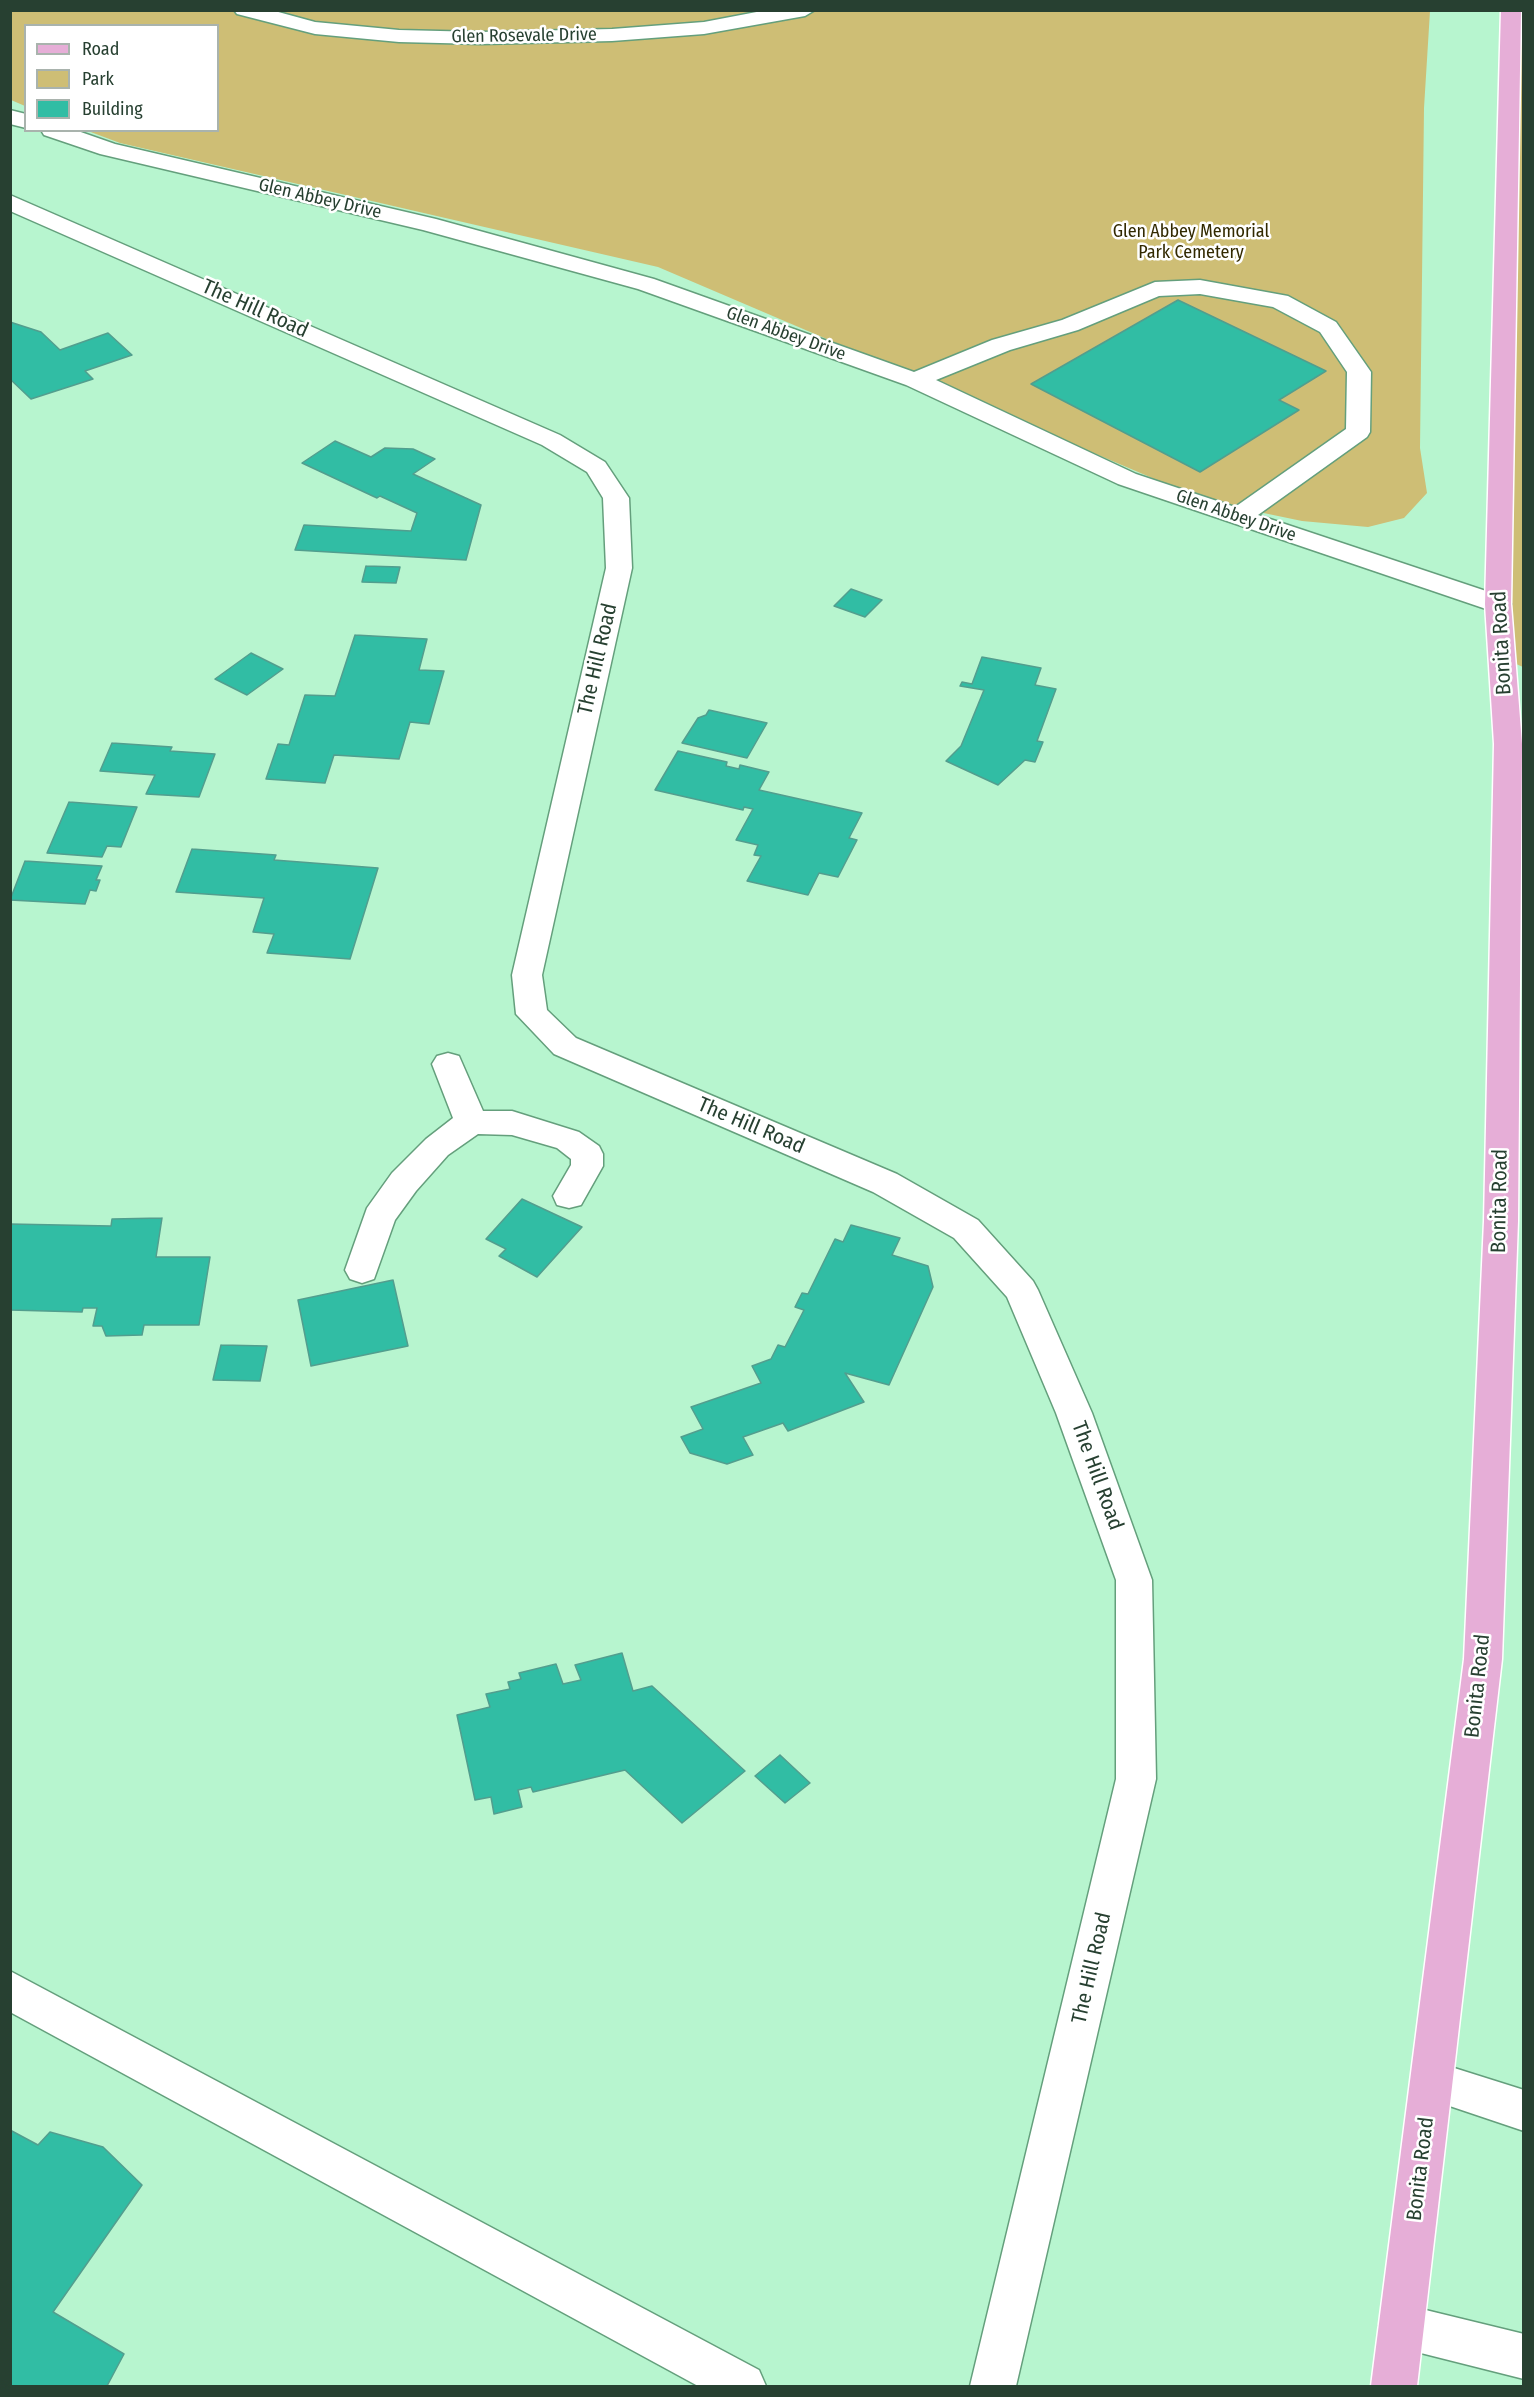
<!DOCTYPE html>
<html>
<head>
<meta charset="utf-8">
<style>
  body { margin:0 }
  #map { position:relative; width:1534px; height:2397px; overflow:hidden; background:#b7f5cf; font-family:"Fira Sans Condensed",sans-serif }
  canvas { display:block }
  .frame { position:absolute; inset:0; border:12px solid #274031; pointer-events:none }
  .legend { position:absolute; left:24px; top:24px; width:195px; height:108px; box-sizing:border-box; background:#fff; border:2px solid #a9b3ad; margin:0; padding:8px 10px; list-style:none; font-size:18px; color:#274031 }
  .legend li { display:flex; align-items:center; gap:12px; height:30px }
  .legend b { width:30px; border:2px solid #a9b3ad }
</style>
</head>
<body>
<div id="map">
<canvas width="1534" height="2397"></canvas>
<div class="frame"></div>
<ul class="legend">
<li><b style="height:8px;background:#e6aed7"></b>Road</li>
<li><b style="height:16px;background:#cebe75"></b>Park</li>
<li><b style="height:16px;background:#31bda4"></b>Building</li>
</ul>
</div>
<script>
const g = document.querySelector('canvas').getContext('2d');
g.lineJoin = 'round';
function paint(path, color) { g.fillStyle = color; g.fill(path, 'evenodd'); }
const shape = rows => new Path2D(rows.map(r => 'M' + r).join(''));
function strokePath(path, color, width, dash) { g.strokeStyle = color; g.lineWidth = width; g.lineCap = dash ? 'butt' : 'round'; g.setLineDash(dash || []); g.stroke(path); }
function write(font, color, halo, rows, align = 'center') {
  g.font = font + ' "Fira Sans Condensed",sans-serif'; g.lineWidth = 5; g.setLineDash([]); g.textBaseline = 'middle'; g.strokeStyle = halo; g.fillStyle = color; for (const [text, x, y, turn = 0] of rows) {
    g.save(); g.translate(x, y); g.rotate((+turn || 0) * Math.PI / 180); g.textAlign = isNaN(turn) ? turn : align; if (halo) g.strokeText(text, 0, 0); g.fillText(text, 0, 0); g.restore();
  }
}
const green = shape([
  [1523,10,1523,667,1500,657,1512,11],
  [10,11,1430,11,1424,108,1420,448,1427,493,1404,518,1368,527,1302,521,1206,501,658,267,120,143,88,131,218,130,218,26,26,26,25,106,11,100]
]);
const building = shape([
  [1178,300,1326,371,1279,400,1299,410,1200,472,1031,384,1178,300],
  [10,322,41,332,60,350,108,333,132,355,85,371,93,379,31,399,10,379,10,322],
  [335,441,371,457,385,448,413,449,435,459,413,474,481,505,466,560,295,550,304,525,411,531,417,513,380,496,377,498,302,463,335,441],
  [366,566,400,567,396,583,362,582,366,566],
  [851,589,882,600,865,617,834,606,851,589],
  [355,635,427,639,419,670,444,671,429,724,410,722,399,759,334,755,325,783,266,779,278,744,289,745,305,695,335,696,355,635],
  [251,653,283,669,247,695,215,679,251,653],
  [982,657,1041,668,1035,685,1056,689,1037,741,1043,742,1035,762,1025,760,998,785,946,761,961,746,984,690,960,686,962,682,972,684,982,657],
  [709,710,767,723,747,758,682,743,698,718,706,715,709,710],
  [112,743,172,747,170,751,215,754,199,797,146,794,155,775,100,771,112,743],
  [678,751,727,762,726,766,739,769,740,765,769,772,759,790,862,813,849,838,857,840,838,877,819,873,808,895,747,881,761,856,754,855,758,845,736,840,753,809,744,807,743,810,655,790,678,751],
  [69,802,137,807,121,847,107,846,102,857,47,853,69,802],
  [192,849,276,855,274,860,378,868,350,959,267,953,274,934,253,932,264,898,176,892,192,849],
  [25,861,102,866,96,880,100,880,96,891,90,890,85,904,10,900,25,861],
  [522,1199,582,1227,537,1277,499,1256,506,1249,486,1239,522,1199],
  [162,1218,156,1257,210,1257,199,1325,144,1325,142,1335,106,1336,102,1326,93,1326,97,1308,83,1308,82,1312,10,1310,10,1224,111,1226,112,1219,162,1218],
  [851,1225,900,1238,892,1255,928,1266,933,1287,889,1385,845,1373,864,1402,788,1431,783,1423,743,1437,753,1455,727,1464,690,1453,681,1437,703,1429,691,1407,761,1383,752,1366,771,1359,778,1345,785,1347,804,1310,795,1307,802,1293,808,1294,835,1239,843,1242,851,1225],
  [393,1280,408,1346,311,1366,298,1300,393,1280],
  [221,1345,267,1346,260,1381,213,1380,221,1345],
  [622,1653,633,1691,652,1686,745,1771,682,1823,625,1770,533,1792,531,1787,518,1790,522,1807,494,1814,491,1797,475,1800,457,1715,490,1707,486,1694,510,1689,508,1682,521,1679,519,1673,556,1664,563,1684,581,1680,575,1665,622,1653],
  [780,1755,810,1783,785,1803,755,1776,780,1755],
  [10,2130,38,2145,50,2132,103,2147,142,2185,53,2312,124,2354,107,2386,10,2386,10,2130]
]);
const service = shape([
  [234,10,271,10,315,22,399,30,481,32,612,29,704,22,767,10,815,10,805,16,704,34,612,41,481,44,399,42,315,34,237,14,234,10],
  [10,110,26,114,26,128,10,124,10,110],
  [41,130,75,130,115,144,436,219,654,279,914,372,992,340,1062,320,1155,282,1200,280,1288,296,1336,322,1371,372,1370,432,1367,437,1258,515,1507,598,1511,604,1507,610,1498,612,1489,610,1118,484,906,385,638,289,423,230,100,154,44,135,41,130],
  [1200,294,1273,307,1320,332,1347,372,1346,429,1235,507,1136,474,936,380,1010,350,1078,330,1159,296,1200,294],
  [448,1053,459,1056,483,1111,512,1111,579,1132,599,1146,603,1154,603,1166,581,1205,569,1208,557,1205,553,1196,571,1165,571,1159,557,1148,512,1135,478,1134,448,1155,416,1191,395,1220,374,1279,362,1283,350,1279,345,1270,367,1208,392,1173,426,1139,453,1118,432,1064,437,1056,448,1053],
  [10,1971,759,2370,766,2386,698,2386,10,2012,10,1971],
  [1432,2061,1524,2090,1524,2131,1417,2095,1411,2081,1417,2067,1432,2061],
  [1401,2304,1524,2334,1524,2379,1401,2348,1385,2342,1379,2326,1385,2310,1401,2304]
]);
const minor = shape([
  [10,195,560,435,605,462,629,498,632,568,542,975,547,1010,576,1038,897,1174,978,1220,1033,1281,1038,1290,1092,1413,1152,1580,1156,1779,1016,2386,970,2386,1116,1779,1116,1580,1056,1413,1007,1297,954,1238,873,1192,554,1054,516,1014,512,975,606,568,603,498,587,472,542,445,10,211,10,195]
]);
const primary = shape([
  [1501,10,1521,10,1511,604,1522,744,1518,1221,1502,1659,1417,2386,1371,2386,1464,1659,1484,1221,1494,744,1485,604,1501,10]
]);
const farStreetnames = [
  ["Glen Rosevale Drive",524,36,-1],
  ["Glen Abbey Drive",320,199,13],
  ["Glen Abbey Drive",786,334,20],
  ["Glen Abbey Drive",1236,516,19]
];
const farParknames = [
  ["Glen Abbey Memorial",1191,232],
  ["Park Cemetery",1191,253]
];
const streetNames = [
  ["The Hill Road",255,309,24],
  ["Bonita Road",1502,643,-93],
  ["The Hill Road",598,659,-77],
  ["The Hill Road",751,1126,23],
  ["Bonita Road",1500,1201,-89],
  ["The Hill Road",1097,1476,70],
  ["Bonita Road",1478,1686,-84],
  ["The Hill Road",1092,1968,-77],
  ["Bonita Road",1421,2169,-83]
];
paint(green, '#cebe75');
paint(building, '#31bda4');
strokePath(building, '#529e8e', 1.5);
strokePath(service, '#649f7c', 3);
strokePath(minor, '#649f7c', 3);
strokePath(primary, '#fff', 3);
paint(service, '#fff');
paint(minor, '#fff');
paint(primary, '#e6aed7');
write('18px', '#274031', '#fff', farStreetnames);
write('18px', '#322900', '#fff', farParknames);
write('21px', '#274031', '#fff', streetNames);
</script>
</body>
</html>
